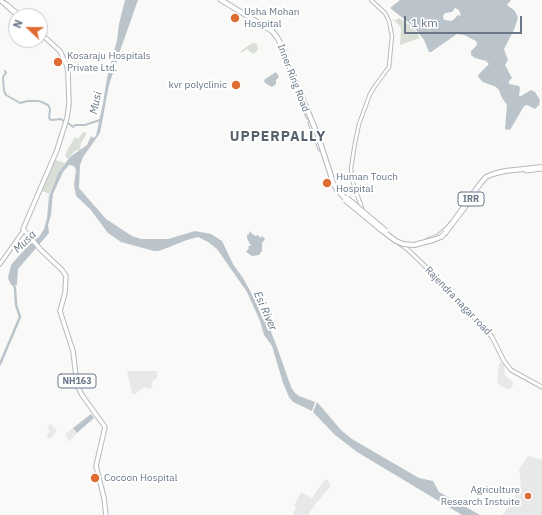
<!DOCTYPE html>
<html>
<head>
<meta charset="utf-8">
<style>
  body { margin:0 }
  #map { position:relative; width:542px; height:515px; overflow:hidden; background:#f9faf8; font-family:"IBM Plex Sans",sans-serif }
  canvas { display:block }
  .north { position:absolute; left:8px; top:8px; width:40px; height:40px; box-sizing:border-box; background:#fff; border:1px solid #c3c9cf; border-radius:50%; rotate:292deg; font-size:11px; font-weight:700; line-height:16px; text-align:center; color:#697788 }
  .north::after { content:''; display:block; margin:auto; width:14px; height:18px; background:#df6c32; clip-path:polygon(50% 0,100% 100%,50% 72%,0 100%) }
  .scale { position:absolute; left:404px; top:16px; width:118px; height:18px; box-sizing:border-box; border:2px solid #697788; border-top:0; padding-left:5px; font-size:12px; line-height:14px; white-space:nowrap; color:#697788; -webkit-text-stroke:3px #fff; paint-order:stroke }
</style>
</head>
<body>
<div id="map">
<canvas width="542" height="515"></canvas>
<div class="north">N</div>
<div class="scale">1 km</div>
</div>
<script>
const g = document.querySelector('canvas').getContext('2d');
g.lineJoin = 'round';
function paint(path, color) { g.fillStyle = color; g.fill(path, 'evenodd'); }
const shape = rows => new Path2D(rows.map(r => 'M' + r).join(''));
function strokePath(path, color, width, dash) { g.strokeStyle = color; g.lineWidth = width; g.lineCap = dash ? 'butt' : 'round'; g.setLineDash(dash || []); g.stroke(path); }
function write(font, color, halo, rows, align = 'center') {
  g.font = font + ' "IBM Plex Sans",sans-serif'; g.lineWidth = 4; g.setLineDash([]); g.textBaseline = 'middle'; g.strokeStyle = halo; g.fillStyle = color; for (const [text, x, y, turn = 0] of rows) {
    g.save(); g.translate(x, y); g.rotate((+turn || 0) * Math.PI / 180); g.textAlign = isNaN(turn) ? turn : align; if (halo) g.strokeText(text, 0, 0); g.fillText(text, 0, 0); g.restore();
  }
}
const built = shape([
  [499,362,504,364,505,375,514,383,510,390,503,387,497,383],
  [127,371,157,371,157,378,153,381,151,389,144,387,135,394,132,394],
  [50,424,53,426,51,429,54,427,57,431,50,439,46,435,50,431,47,428],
  [73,428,77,433,69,442,65,434],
  [528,456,542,460,542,515,502,515,508,508,521,485,519,469],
  [327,479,331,486,316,503,308,515,292,515,296,508,294,506,301,492,312,498,323,482]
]);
const green = shape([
  [399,18,413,27,420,38,400,45,401,28,395,21,391,20,396,20],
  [252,43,257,44,258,50,253,54,247,49,241,53,241,51],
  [83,132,87,133,81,143,80,150,75,151,68,159,65,156,68,149,75,137,78,139],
  [55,160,65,163,58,173,49,194,42,191]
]);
const water = shape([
  [125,0,138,0,120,51,109,85,100,133,83,157,80,165,79,188,106,219,132,236,141,239,168,239,195,231,211,234,222,241,233,264,243,278,267,322,277,347,291,387,295,393,299,396,315,402,312,411,293,402,289,397,283,383,272,346,264,335,260,321,247,292,217,249,208,242,198,237,187,240,159,251,154,251,121,242,108,233,90,209,76,196,74,185,76,170,74,166,69,165,63,172,53,194,51,215,48,225,49,233,18,269,17,285,11,285,8,278,11,265,30,243,39,237,44,229,47,218,49,196,58,173,70,157,87,145,91,136,93,138,96,136,103,103,107,78,117,40,119,24],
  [400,0,511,0,507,5,515,11,518,18,514,30,504,49,508,60,505,65,512,78,509,81,509,84,519,86,520,88,519,96,521,96,531,90,535,92,540,100,539,105,535,109,527,105,524,106,510,130,505,129,507,105,502,98,499,90,496,87,483,82,479,78,478,75,489,64,486,61,475,58,471,55,471,51,477,45,476,41,464,35,457,34,431,52,429,52,424,40,413,26,390,8],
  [455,8,459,10,461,16,458,15,452,21,444,20,443,16,445,13,452,12],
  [276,72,279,77,276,80,276,84,272,87,265,83,264,80],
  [249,231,255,236,258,235,260,238,262,236,265,239,262,243,262,251,259,255,252,256,246,252,249,248,248,246,251,246,247,238,247,235,249,234],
  [317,402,342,431,352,439,419,478,433,481,439,492,480,515,462,515,357,452,335,435,313,412],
  [91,414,94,418,77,433,73,428]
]);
const canal = shape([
  [5,71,6,73,3,77,4,91,6,95,20,103,28,101,38,101,42,102,48,105,50,109,49,118,51,120,61,119,65,122],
  [68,123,73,127,75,125,85,125,100,120]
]);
const river = shape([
  [0,364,20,317,16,305,15,288,12,282]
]);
const secondary = shape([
  [363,211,354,186,352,178,351,168,355,143,359,124,370,94,375,86,389,67,392,36,389,21,385,13,371,0]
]);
const primary = shape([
  [5,3,21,16],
  [296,89,308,117],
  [310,123,320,149],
  [526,171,542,169],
  [445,234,468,204],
  [427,240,438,236,445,230],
  [400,244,406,248,424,265,492,337,504,361,511,370,542,387],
  [0,264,24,230]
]);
const trunk = shape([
  [0,0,18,16],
  [68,72,69,104,67,118,57,150,23,229,41,250,62,270,66,276,65,293,60,311,73,351,77,385,82,395,105,427,96,466,104,498,106,515]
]);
const motorway = shape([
  [221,0,272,31,277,37,281,45],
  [289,72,297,90],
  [331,179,337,190,348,201],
  [445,231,453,222,480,184,486,177,493,174,505,171,542,167]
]);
const trunkBridge = shape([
  [40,33,60,51,67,66,68,72]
]);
const motorwayBridge = shape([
  [282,45,288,63,318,136,332,179],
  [347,198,386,231],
  [345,200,380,229,396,241,403,244,414,245,433,240,441,237,446,232]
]);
const markers = [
  [235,18,5,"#df6c32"],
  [58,62,5,"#df6c32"],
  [236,85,5,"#df6c32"],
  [327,183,5,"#df6c32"],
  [95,478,5,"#df6c32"],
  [528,496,4,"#df6c32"]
];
const shields = [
  [471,199,26],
  [77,381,38]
];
const shieldNames = [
  ["IRR",471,199],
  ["NH163",77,381]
];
const poiNames = [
  ["Usha Mohan",244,12],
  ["Hospital",244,24],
  ["Kosaraju Hospitals",67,56],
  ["Private Ltd.",67,68],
  ["kvr polyclinic",227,85,"right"],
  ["Human Touch",336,177],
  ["Hospital",336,189],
  ["Cocoon Hospital",104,478],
  ["Agriculture",520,490,"right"],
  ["Research Instuite",520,502,"right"]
];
const streetNames = [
  ["Inner Ring Road",293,78,69],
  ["Rajendra nagar road",458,301,46]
];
const waterNames = [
  ["Musi",96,103,-78],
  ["Musa",25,242,-44],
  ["Esi River",265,311,66]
];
const districtNames = [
  ["UPPERPALLY",278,137]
];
paint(built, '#e7e9e9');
paint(green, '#d9ded7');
paint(water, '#bbc4ca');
strokePath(canal, '#bbc4ca', 2);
strokePath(river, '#bbc4ca', 2.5);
strokePath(secondary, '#b6bac0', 4.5);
strokePath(primary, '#b5b9be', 5);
strokePath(trunk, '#b4b8bd', 5.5);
strokePath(motorway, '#b4b8bd', 6);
strokePath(secondary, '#fff', 2.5);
strokePath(primary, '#fff', 3);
strokePath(trunk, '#fff', 3.5);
strokePath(motorway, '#fff', 4);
strokePath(trunkBridge, '#b4b8bd', 5.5, []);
strokePath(motorwayBridge, '#b4b8bd', 6, []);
strokePath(trunkBridge, '#fff', 3.5);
strokePath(motorwayBridge, '#fff', 4);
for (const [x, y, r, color] of markers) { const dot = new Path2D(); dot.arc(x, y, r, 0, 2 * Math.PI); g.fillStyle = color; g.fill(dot); strokePath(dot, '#fff', 1.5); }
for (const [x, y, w] of shields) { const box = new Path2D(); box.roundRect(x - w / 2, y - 7, w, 14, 3); g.fillStyle = '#fff'; g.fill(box); strokePath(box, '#697788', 1); }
write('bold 9px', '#697788', null, shieldNames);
write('10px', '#697788', '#fff', poiNames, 'left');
write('10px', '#697788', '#fff', streetNames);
write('italic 11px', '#657783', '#fff', waterNames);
g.letterSpacing = '1px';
write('bold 14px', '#57616d', '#fff', districtNames);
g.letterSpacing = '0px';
</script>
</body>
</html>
